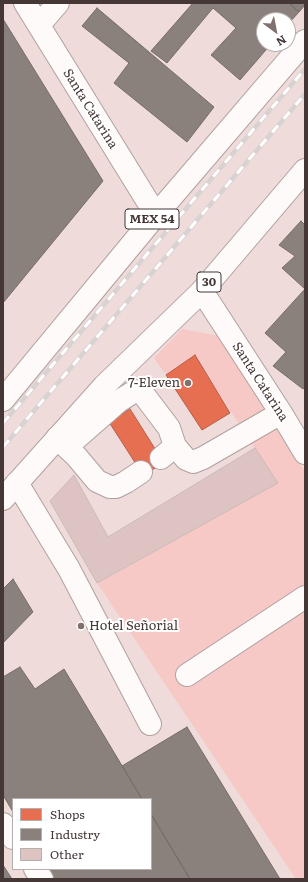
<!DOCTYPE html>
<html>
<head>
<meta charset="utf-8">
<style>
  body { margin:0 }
  #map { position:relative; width:308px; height:882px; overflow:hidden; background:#efdcda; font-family:Literata,serif }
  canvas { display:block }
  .frame { position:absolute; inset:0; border:4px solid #453736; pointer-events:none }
  .legend { position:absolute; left:12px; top:798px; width:140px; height:72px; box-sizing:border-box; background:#fff; border:1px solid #b5afaf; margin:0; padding:5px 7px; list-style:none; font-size:12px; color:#453736 }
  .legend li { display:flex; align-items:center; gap:8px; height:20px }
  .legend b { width:20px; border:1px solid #b5afaf }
  .north { position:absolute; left:256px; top:12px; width:40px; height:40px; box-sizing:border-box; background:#fff; border:1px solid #b5afaf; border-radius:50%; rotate:148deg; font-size:11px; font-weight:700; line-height:16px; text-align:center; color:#453736 }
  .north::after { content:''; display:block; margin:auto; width:14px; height:18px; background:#80716f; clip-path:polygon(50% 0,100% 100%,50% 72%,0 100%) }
</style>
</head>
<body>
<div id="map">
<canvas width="308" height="882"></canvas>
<div class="frame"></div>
<ul class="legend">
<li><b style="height:11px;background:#e76f51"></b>Shops</li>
<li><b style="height:11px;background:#8a817c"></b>Industry</li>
<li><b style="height:11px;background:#ddc4c2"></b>Other</li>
</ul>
<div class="north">N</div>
</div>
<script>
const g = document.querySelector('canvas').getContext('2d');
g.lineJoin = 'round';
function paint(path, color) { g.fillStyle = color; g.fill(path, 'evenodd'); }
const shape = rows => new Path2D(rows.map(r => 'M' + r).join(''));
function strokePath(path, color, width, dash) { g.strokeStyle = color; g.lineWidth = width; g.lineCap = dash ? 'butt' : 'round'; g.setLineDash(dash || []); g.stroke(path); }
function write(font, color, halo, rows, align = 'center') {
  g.font = font + ' Literata,serif'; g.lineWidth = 4; g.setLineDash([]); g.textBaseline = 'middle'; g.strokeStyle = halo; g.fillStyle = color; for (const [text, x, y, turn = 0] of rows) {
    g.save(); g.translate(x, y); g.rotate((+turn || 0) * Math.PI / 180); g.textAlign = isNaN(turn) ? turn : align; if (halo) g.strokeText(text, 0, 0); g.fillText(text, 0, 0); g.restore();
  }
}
const green = shape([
  [182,329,220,336,305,472,305,879,296,879,97,583,277,483,195,356,166,375,154,358]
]);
const shops = shape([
  [195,355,230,413,202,430,166,375,195,355],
  [130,409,164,463,143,475,109,422,130,409]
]);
const industry = shape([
  [193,3,289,3,299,12,288,24,288,20,264,20,264,44,271,44,240,80,211,55,236,28,213,8,167,63,151,51,193,3],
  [289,3,305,3,305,5,299,12,289,3],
  [97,8,214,107,187,142,114,83,129,63,82,26,97,8],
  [3,19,103,181,3,303,3,19],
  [301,221,305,225,305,289,282,268,295,256,279,245,301,221],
  [305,289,305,387,303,389,273,366,286,352,265,333,305,289],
  [13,579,33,612,3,643,3,589,13,579],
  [20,667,35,689,64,669,142,799,13,799,13,812,3,795,3,677,20,667],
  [187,727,280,879,190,879,151,814,151,799,142,799,122,766,187,727],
  [151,814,190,879,54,879,48,869,151,869,151,814],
  [3,865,12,879,3,879,3,865]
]);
const building = shape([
  [255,448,278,483,97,583,50,501,74,475,108,537,255,448]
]);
const minor = shape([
  [25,3,156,215],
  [39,25,58,3],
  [202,291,281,413,305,453],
  [57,438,76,456,97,481,110,487,116,487,126,482,141,472],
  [68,447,71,443,119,401,135,391,140,392,144,395,169,428,175,446,186,459,193,462,203,458,281,413],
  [161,458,175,446],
  [17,483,69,569,150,724],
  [187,675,305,597],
  [3,824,13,838],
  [35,869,42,879]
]);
const major = shape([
  [3,400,156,215,305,41],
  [3,499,104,386,202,291,305,170]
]);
const rail = shape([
  [3,423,305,69],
  [3,447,305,94]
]);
const markers = [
  [188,383,4,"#80716f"],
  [81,626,4,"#80716f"]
];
const shields = [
  [152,219,54],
  [209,282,24]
];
const shieldNames = [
  ["MEX 54",152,219],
  ["30",209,282]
];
const streetNames = [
  ["Santa Catarina",90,109,58],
  ["Santa Catarina",260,382,57]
];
const poiNames = [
  ["7-Eleven",180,383],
  ["Hotel Señorial",89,626,"left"]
];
paint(green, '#f7c9c6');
paint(shops, '#e76f51');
strokePath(shops, '#b65e49', 1);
paint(industry, '#8a817c');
strokePath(industry, '#756b67', 1);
paint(building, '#ddc4c2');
strokePath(building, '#c9bab9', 1);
strokePath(minor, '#afa19f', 24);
strokePath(major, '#afa19f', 24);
strokePath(minor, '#fdfaf9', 22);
strokePath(major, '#fdfaf9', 22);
strokePath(rail, '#d8d2d2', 4.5);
strokePath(rail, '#fff', 3, [9]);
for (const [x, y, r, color] of markers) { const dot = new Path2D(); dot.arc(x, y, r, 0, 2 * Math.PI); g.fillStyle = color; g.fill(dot); strokePath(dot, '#fff', 1.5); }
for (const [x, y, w] of shields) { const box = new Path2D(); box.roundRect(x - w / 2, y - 10, w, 20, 3); g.fillStyle = '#fff'; g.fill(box); strokePath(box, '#453736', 1); }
write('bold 12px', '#453736', null, shieldNames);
write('13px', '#453736', '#fff', streetNames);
write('13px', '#453736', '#fff', poiNames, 'right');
</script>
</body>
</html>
